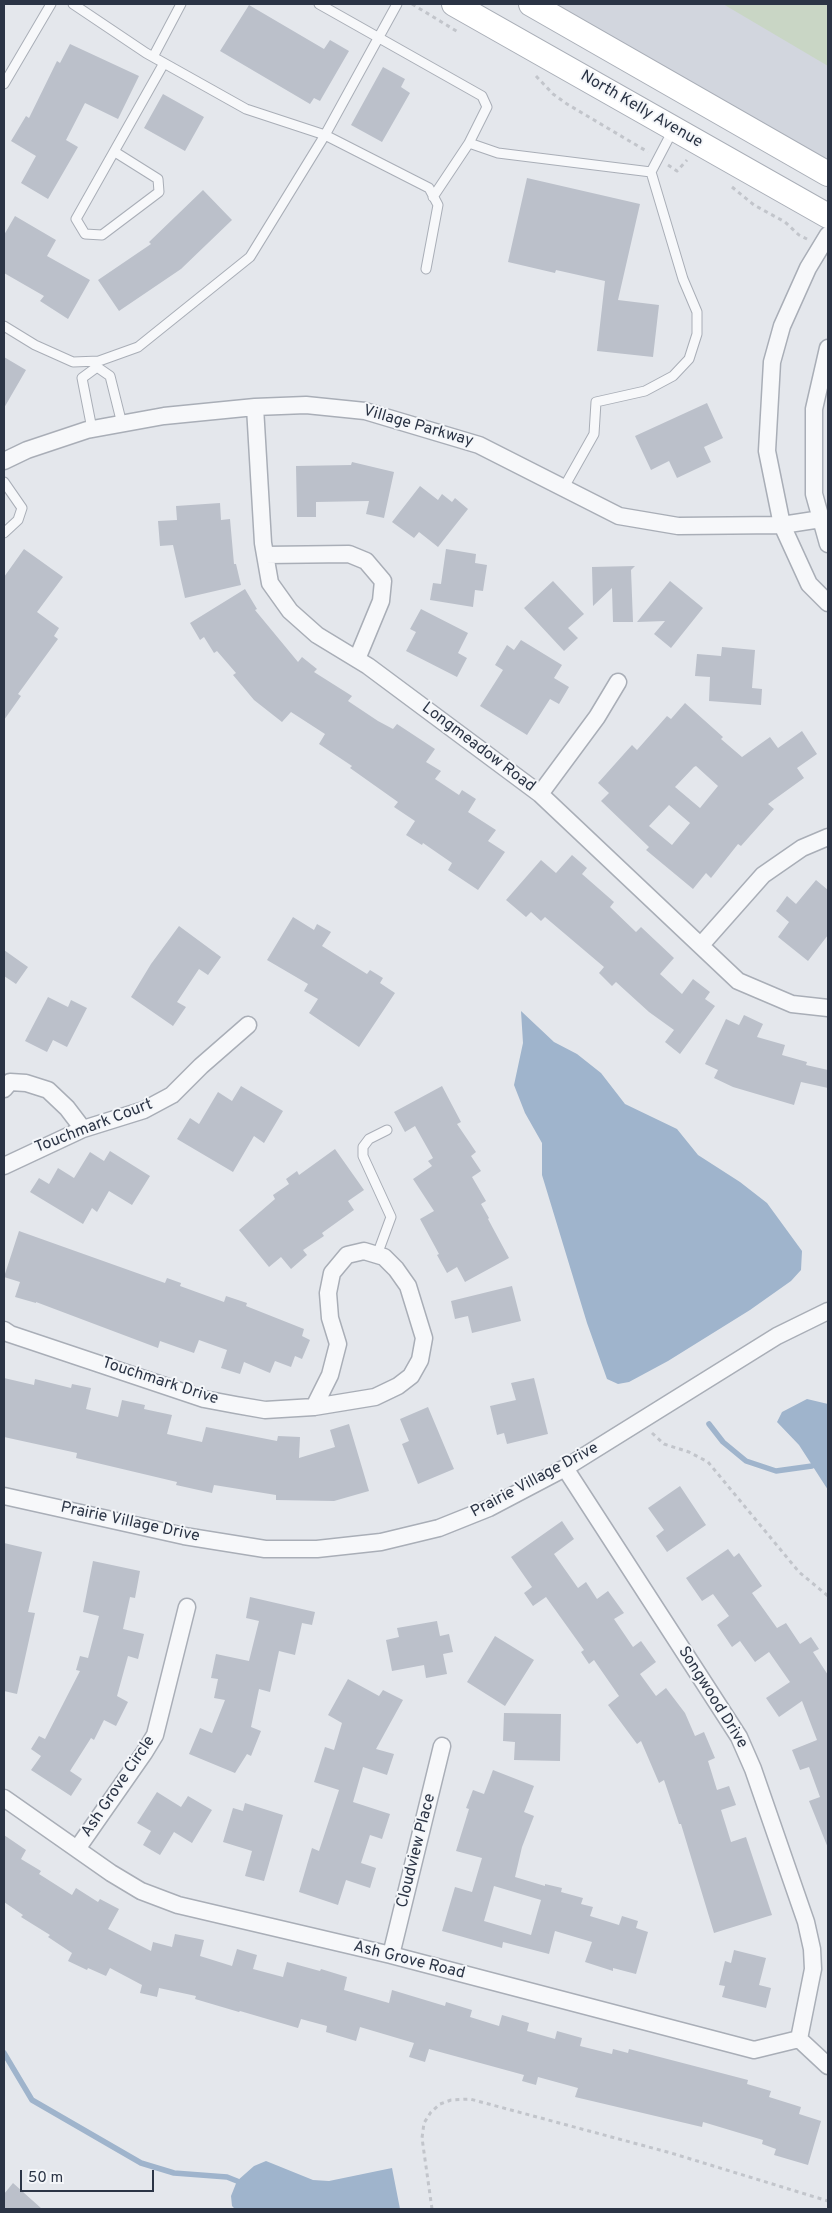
<!DOCTYPE html>
<html>
<head>
<meta charset="utf-8">
<style>
  body { margin:0 }
  #map { position:relative; width:832px; height:2213px; overflow:hidden; background:#e4e7ec; font-family:Overpass,sans-serif }
  canvas { display:block }
  .frame { position:absolute; inset:0; border:5px solid #2b3445; pointer-events:none }
  .scale { position:absolute; left:20px; top:2170px; width:134px; height:22px; box-sizing:border-box; border:2px solid #2b3445; border-top:0; padding-left:6px; font-size:15px; line-height:18px; white-space:nowrap; color:#2b3445; -webkit-text-stroke:4px #f4f6f9; paint-order:stroke }
</style>
</head>
<body>
<div id="map">
<canvas width="832" height="2213"></canvas>
<div class="frame"></div>
<div class="scale">50 m</div>
</div>
<script>
const g = document.querySelector('canvas').getContext('2d');
g.lineJoin = 'round';
function paint(path, color) { g.fillStyle = color; g.fill(path, 'evenodd'); }
const shape = rows => new Path2D(rows.map(r => 'M' + r).join(''));
function strokePath(path, color, width, dash) { g.strokeStyle = color; g.lineWidth = width; g.lineCap = dash ? 'butt' : 'round'; g.setLineDash(dash || []); g.stroke(path); }
function write(font, color, halo, rows, align = 'center') {
  g.font = font + ' Overpass,sans-serif'; g.lineWidth = 4; g.setLineDash([]); g.textBaseline = 'middle'; g.strokeStyle = halo; g.fillStyle = color; for (const [text, x, y, turn = 0] of rows) {
    g.save(); g.translate(x, y); g.rotate((+turn || 0) * Math.PI / 180); g.textAlign = isNaN(turn) ? turn : align; if (halo) g.strokeText(text, 0, 0); g.fillText(text, 0, 0); g.restore();
  }
}
const built = shape([
  [551,4,828,4,828,161]
]);
const green = shape([
  [723,4,828,4,828,66]
]);
const water = shape([
  [521,1011,554,1042,577,1054,601,1073,625,1104,677,1129,698,1155,740,1182,767,1203,802,1251,801,1270,791,1281,750,1310,668,1361,629,1382,618,1384,607,1379,587,1323,542,1175,542,1143,525,1113,514,1085,523,1043],
  [807,1399,828,1404,828,1490,799,1445,777,1422,782,1412],
  [266,2161,313,2180,329,2181,392,2168,400,2209,235,2209,232,2206,231,2196,237,2181,254,2166]
]);
const stream = shape([
  [709,1424,723,1442,746,1461,776,1471,812,1466],
  [4,2053,32,2100,141,2163,174,2173,227,2177,237,2181]
]);
const building = shape([
  [249,5,324,49,330,40,349,51,320,101,314,98,310,104,220,51],
  [70,44,139,76,118,119,85,103,66,140,78,147,48,199,21,183,36,156,11,141,26,116,29,118,57,61,60,63],
  [383,67,405,79,401,87,410,93,382,142,351,125],
  [163,94,204,117,185,151,144,128],
  [527,178,640,204,618,300,659,305,653,357,597,351,605,281,556,270,555,273,508,262],
  [203,190,232,220,181,269,119,311,98,280,151,244,149,242],
  [15,216,56,240,47,256,90,280,68,319,40,301,44,296,4,273,4,235],
  [4,357,26,370,4,408],
  [707,403,723,438,704,447,711,462,677,478,669,461,651,470,635,436],
  [352,462,394,472,384,518,366,514,369,501,316,502,316,517,297,517,296,466,351,465],
  [420,486,438,500,442,494,452,502,455,498,468,509,438,547,419,532,414,538,392,522],
  [220,503,221,520,230,519,234,564,236,564,241,585,185,598,173,545,160,546,158,521,177,520,176,506],
  [24,549,63,577,37,612,59,628,54,636,58,639,18,694,21,696,4,720,4,577],
  [446,549,476,554,475,563,487,565,483,591,475,590,473,607,430,600,433,583,441,584],
  [635,566,631,570,633,622,613,622,612,588,593,606,592,567],
  [553,581,584,614,568,628,578,638,564,651,524,608],
  [670,581,703,608,671,648,654,634,665,621,637,622],
  [245,589,257,609,255,610,298,662,302,657,317,669,314,672,352,696,348,701,378,721,393,729,397,724,435,749,426,762,441,771,435,779,459,795,462,790,476,799,468,812,496,830,488,841,505,852,478,890,448,870,452,863,423,843,422,845,406,835,415,821,394,807,398,802,350,768,352,766,319,744,325,734,291,712,282,722,254,700,233,675,236,673,217,651,214,653,204,637,200,640,190,623],
  [421,609,468,633,458,653,467,658,457,677,406,651,416,632,410,629],
  [521,640,562,665,554,678,569,687,559,704,550,699,527,735,480,706,503,670,495,665,507,645,514,650],
  [722,647,755,650,752,688,762,689,761,705,709,701,710,677,695,676,697,654,721,656],
  [685,703,723,737,721,739,742,757,770,737,778,748,802,731,817,754,797,768,804,778,768,804,774,809,741,846,738,844,711,878,706,873,693,889,646,850,649,847,601,801,609,793,598,783,632,745,637,750,667,716,671,719],
  [696,766,718,786,700,808,675,787,694,767],
  [669,805,690,823,672,845,649,826],
  [572,855,587,868,582,874,614,902,610,907,636,932,641,927,674,958,660,974,682,994,693,979,710,992,705,999,715,1006,680,1054,665,1042,674,1030,649,1012,616,982,612,986,599,973,604,967,545,917,541,921,531,912,526,917,506,900,541,860,556,873],
  [816,880,828,890,828,935,808,961,778,937,789,922,776,911,787,896,796,904],
  [293,917,314,930,317,924,331,932,322,946,367,974,370,970,383,978,380,983,395,993,359,1047,309,1013,318,999,304,991,308,984,267,960],
  [179,926,221,957,208,975,199,969,177,1002,186,1007,173,1026,131,997,151,964],
  [4,950,28,967,16,984,4,976],
  [48,997,68,1007,71,1000,87,1008,67,1047,53,1040,47,1052,25,1041],
  [744,1015,763,1024,757,1037,785,1045,782,1055,807,1062,806,1065,828,1070,828,1088,801,1082,794,1105,733,1087,714,1078,718,1070,705,1064,726,1019,739,1025],
  [241,1086,283,1111,264,1143,254,1136,233,1172,177,1139,190,1118,199,1124,218,1092,232,1101],
  [442,1086,461,1122,457,1124,476,1152,471,1156,481,1171,472,1177,486,1201,481,1204,489,1218,488,1219,509,1258,465,1282,457,1267,447,1273,437,1255,439,1254,420,1219,434,1211,413,1179,432,1166,428,1161,433,1158,415,1126,405,1132,394,1112],
  [335,1149,364,1190,348,1201,354,1210,322,1233,324,1236,303,1250,307,1255,291,1269,281,1257,269,1267,239,1230,275,1199,273,1195,289,1184,286,1179,297,1171,299,1175],
  [110,1151,150,1176,132,1205,109,1191,97,1212,92,1208,83,1224,30,1192,39,1178,49,1184,58,1168,74,1178,90,1152,104,1161],
  [19,1231,165,1283,167,1278,181,1283,180,1286,224,1302,226,1296,247,1303,246,1306,304,1329,302,1336,310,1340,302,1359,295,1356,291,1367,275,1361,270,1373,244,1362,240,1374,221,1368,227,1350,199,1340,194,1353,160,1341,158,1348,36,1302,36,1303,15,1297,20,1282,4,1277],
  [512,1286,521,1321,472,1333,468,1316,455,1319,451,1301],
  [4,1378,34,1385,35,1379,71,1388,72,1384,91,1388,86,1409,118,1417,122,1400,145,1405,144,1409,172,1415,167,1434,202,1442,206,1427,277,1441,278,1436,300,1437,299,1458,335,1447,330,1430,349,1424,369,1491,334,1501,276,1500,276,1495,214,1485,212,1493,176,1485,177,1482,76,1458,77,1453,4,1437],
  [534,1378,548,1434,507,1444,504,1433,497,1435,490,1406,516,1400,511,1383],
  [428,1407,454,1469,418,1484,402,1444,409,1441,400,1419],
  [680,1486,706,1525,667,1552,656,1536,664,1530,648,1508],
  [562,1521,574,1539,554,1554,578,1588,586,1582,597,1599,608,1591,624,1613,614,1619,633,1647,641,1641,656,1662,640,1674,656,1696,666,1688,685,1713,695,1736,704,1732,715,1758,708,1761,717,1790,729,1786,736,1805,721,1810,731,1842,746,1837,772,1915,714,1933,681,1824,679,1824,664,1780,659,1783,641,1741,637,1744,608,1705,619,1696,594,1660,589,1664,581,1652,584,1650,546,1597,533,1606,524,1593,532,1587,511,1557],
  [4,1543,42,1552,28,1612,35,1613,17,1694,4,1691],
  [728,1549,734,1557,739,1553,762,1586,752,1593,777,1628,786,1623,800,1644,811,1637,819,1649,813,1652,828,1675,828,1848,809,1801,820,1797,809,1767,800,1770,792,1750,817,1740,802,1701,779,1717,766,1698,790,1682,769,1652,755,1662,740,1641,732,1647,717,1625,729,1616,713,1594,702,1601,686,1578],
  [93,1561,140,1571,135,1598,130,1597,123,1629,144,1634,138,1659,128,1656,117,1696,128,1702,116,1726,104,1720,94,1740,91,1738,70,1771,82,1779,71,1796,31,1770,41,1756,31,1749,39,1736,45,1739,80,1671,76,1670,80,1656,88,1658,99,1616,83,1612],
  [250,1597,315,1612,312,1625,302,1623,295,1655,279,1651,270,1692,259,1689,251,1727,261,1731,251,1756,247,1754,235,1773,189,1754,200,1728,212,1733,225,1700,214,1698,218,1679,211,1678,216,1654,249,1661,259,1621,246,1618],
  [437,1621,440,1636,449,1634,453,1652,443,1654,447,1674,426,1678,424,1665,392,1671,386,1640,399,1637,397,1628],
  [495,1636,534,1660,505,1706,467,1682],
  [348,1679,379,1696,383,1690,403,1700,376,1749,394,1754,387,1775,363,1767,353,1802,390,1814,382,1839,370,1835,361,1863,376,1868,370,1888,346,1880,338,1905,299,1892,312,1848,319,1851,339,1790,314,1782,325,1747,334,1750,342,1723,328,1715],
  [504,1713,561,1714,560,1761,514,1760,515,1742,503,1741],
  [493,1770,534,1786,524,1812,534,1816,522,1847,515,1877,545,1886,545,1884,562,1888,561,1892,583,1898,581,1904,593,1907,590,1916,619,1925,622,1916,638,1921,636,1928,648,1932,636,1974,613,1968,613,1971,585,1962,592,1942,555,1931,549,1954,503,1942,502,1948,442,1931,455,1887,472,1892,482,1858,456,1851,469,1809,466,1808,473,1790,484,1794],
  [494,1886,541,1900,531,1935,484,1921],
  [157,1792,181,1807,188,1796,212,1810,192,1843,174,1832,160,1855,143,1845,151,1831,137,1823],
  [245,1803,283,1815,264,1881,245,1876,252,1851,223,1842,233,1808,243,1811],
  [4,1835,26,1850,21,1859,41,1871,39,1874,72,1895,76,1888,98,1902,100,1899,119,1909,108,1929,151,1951,153,1942,172,1947,175,1934,204,1940,200,1956,232,1966,237,1949,257,1955,253,1969,283,1977,287,1962,320,1971,321,1969,347,1977,344,1990,389,2003,392,1990,445,2006,446,2002,472,2010,470,2017,499,2026,502,2015,529,2023,527,2031,555,2039,557,2031,582,2038,580,2046,612,2054,613,2049,628,2053,629,2049,748,2080,747,2084,771,2091,769,2097,801,2107,799,2114,821,2121,808,2165,774,2155,776,2149,762,2144,763,2140,703,2122,702,2127,575,2097,578,2088,538,2077,536,2085,522,2081,524,2075,429,2049,425,2062,409,2057,414,2043,360,2027,356,2041,326,2032,327,2026,301,2019,298,2028,240,2011,239,2012,195,1999,196,1996,159,1988,157,1997,140,1993,142,1985,110,1968,106,1976,88,1968,87,1970,68,1961,72,1953,48,1937,50,1935,21,1917,23,1915,4,1902],
  [734,1950,766,1958,759,1985,771,1988,766,2008,722,1997,725,1986,719,1985,725,1961,731,1963],
  [13,2183,42,2209,4,2209,4,2194]
]);
const path = shape([
  [412,4,458,32],
  [536,76,553,94,567,104,648,152],
  [668,165,677,171,687,160],
  [732,187,754,205,785,222,799,235,807,239],
  [652,1433,664,1444,689,1452,708,1462,799,1572,828,1596],
  [432,2209,422,2138,424,2123,431,2112,440,2104,451,2100,470,2099,671,2153,828,2201]
]);
const lane = shape([
  [73,4,146,53,246,109,325,135,397,4],
  [319,4,482,96,487,107,469,143],
  [153,57,181,4],
  [4,84,51,4],
  [115,152,158,179,159,192,102,235,85,234,76,219,164,63],
  [651,172,673,130],
  [433,197,469,143,498,153,651,172,683,279,697,312,697,334,689,359,673,376,645,391,596,402,594,434,563,489],
  [4,326,35,345,73,362,99,361,138,347,250,257,325,135,429,188,438,205,426,269],
  [92,429,82,378,97,367,110,376,122,424],
  [4,482,22,508,18,520,4,533],
  [377,1255,391,1217,363,1156,363,1147,369,1139,387,1130]
]);
const street = shape([
  [828,235,808,268,782,326,772,362,767,451,782,525,809,584,828,603],
  [828,348,814,409,814,494,828,544],
  [255,407,263,543,270,583,290,611,317,635,368,666,540,794,738,981,792,1004,828,1008],
  [4,461,27,450,87,430,164,416,255,407,306,405,365,411,479,445,619,516,678,526,782,525,821,519],
  [265,555,349,554,366,561,383,581,381,601,357,659],
  [540,794,597,717,618,682],
  [701,945,763,875,802,848,828,837],
  [4,1089,10,1082,26,1083,48,1090,67,1108,83,1129],
  [4,1166,83,1129,144,1110,172,1095,201,1066,248,1025],
  [4,1330,10,1334,204,1399,236,1405,265,1410,314,1407,375,1397,398,1386,411,1376,420,1360,424,1338,408,1286,396,1269,384,1257,364,1251,347,1255,332,1273,328,1293,330,1318,338,1344,330,1375,314,1407],
  [565,1468,739,1737,753,1769,806,1922,812,1949,813,1969,799,2039],
  [4,1496,184,1536,265,1549,317,1549,381,1542,439,1528,489,1508,565,1468,777,1336,828,1311],
  [4,1798,111,1873,141,1891,178,1905,391,1955,754,2050,799,2039,828,2066],
  [77,1849,144,1753,155,1735,187,1607],
  [391,1955,442,1746]
]);
const secondary = shape([
  [454,4,828,216],
  [531,4,828,174]
]);
const streetNames = [
  ["North Kelly Avenue",641,110,30],
  ["Village Parkway",418,427,16],
  ["Longmeadow Road",478,748,37],
  ["Touchmark Court",94,1127,-21],
  ["Touchmark Drive",160,1382,18],
  ["Prairie Village Drive",535,1481,-28],
  ["Prairie Village Drive",130,1523,12],
  ["Songwood Drive",712,1698,58],
  ["Ash Grove Circle",119,1787,-56],
  ["Cloudview Place",417,1851,-76],
  ["Ash Grove Road",409,1961,14]
];
paint(built, '#d2d6de');
paint(green, '#c9d6c5');
paint(water, '#9fb4cc');
strokePath(stream, '#9fb4cc', 5.5);
paint(building, '#bbc0ca');
strokePath(lane, '#a9aeb7', 11);
strokePath(street, '#a9aeb7', 19);
strokePath(secondary, '#a9aeb7', 26);
strokePath(path, '#c2c5cb', 3, [4, 4]);
strokePath(lane, '#f7f8fa', 9);
strokePath(street, '#f7f8fa', 16);
strokePath(secondary, '#fff', 24);
write('16px', '#2b3445', '#f4f6f9', streetNames);
</script>
</body>
</html>
